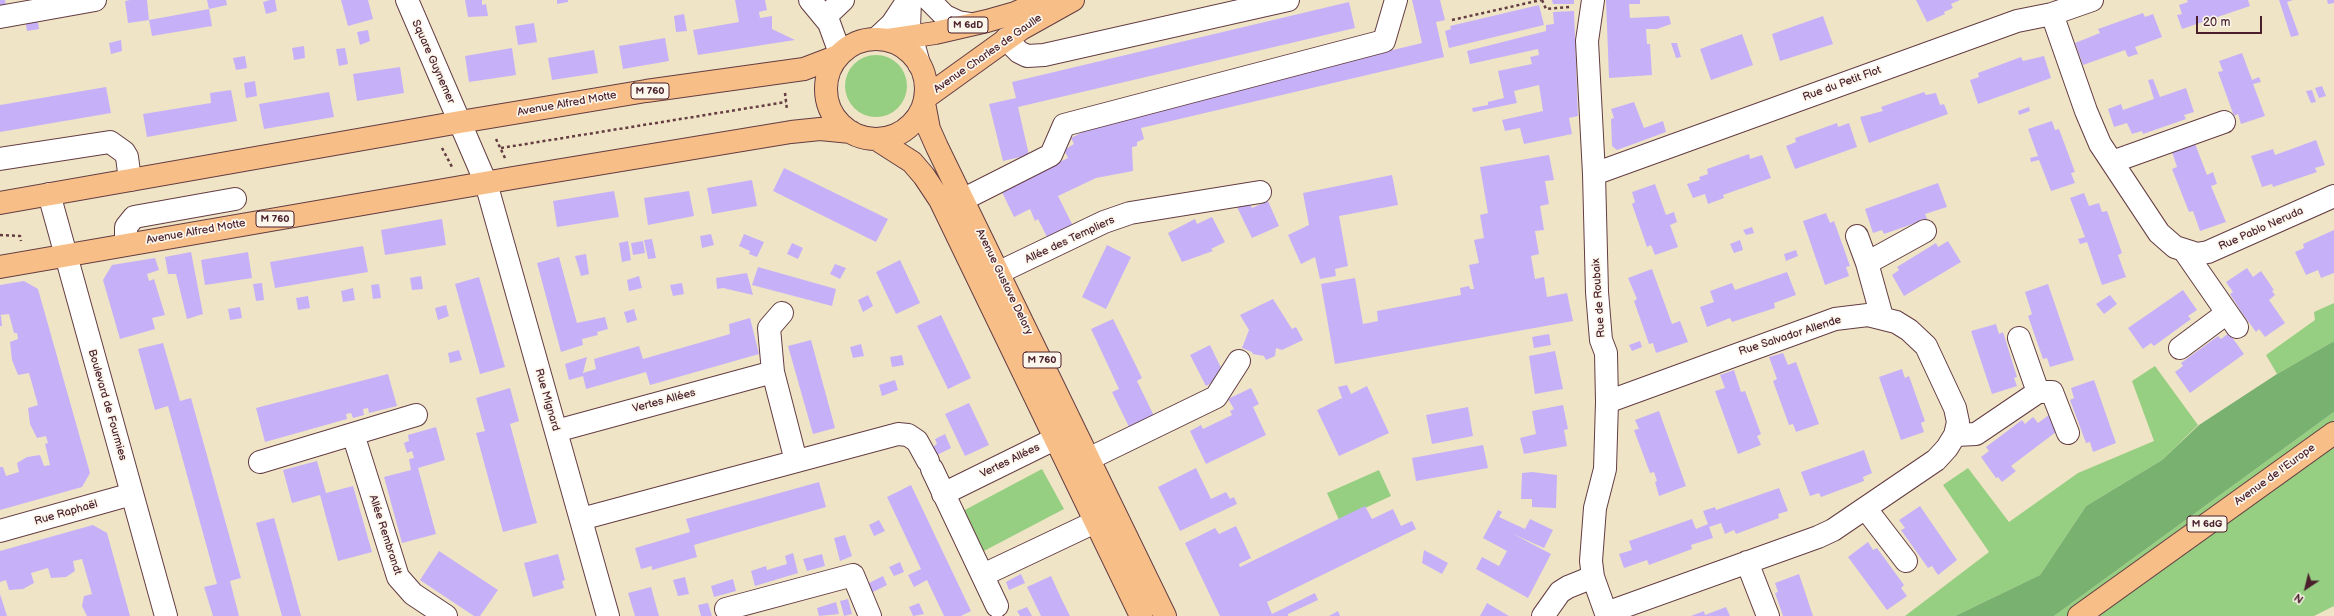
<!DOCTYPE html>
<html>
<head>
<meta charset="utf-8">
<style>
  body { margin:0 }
  #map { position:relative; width:2334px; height:616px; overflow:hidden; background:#f0e4c6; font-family:"Balsamiq Sans",sans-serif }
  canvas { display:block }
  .north { position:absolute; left:2286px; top:568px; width:40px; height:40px; -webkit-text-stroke:3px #fbf7ec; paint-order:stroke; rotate:215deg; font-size:11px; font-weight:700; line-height:16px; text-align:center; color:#4a1f2b }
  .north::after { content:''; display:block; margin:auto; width:14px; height:18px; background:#4a1f2b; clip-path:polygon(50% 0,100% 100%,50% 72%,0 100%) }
  .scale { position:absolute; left:2196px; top:16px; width:66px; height:18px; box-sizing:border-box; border:2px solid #4a1f2b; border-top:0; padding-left:5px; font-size:12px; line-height:14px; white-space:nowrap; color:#4a1f2b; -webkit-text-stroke:3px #fbf7ec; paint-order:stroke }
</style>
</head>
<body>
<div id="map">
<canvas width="2334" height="616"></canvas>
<div class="north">N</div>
<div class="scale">20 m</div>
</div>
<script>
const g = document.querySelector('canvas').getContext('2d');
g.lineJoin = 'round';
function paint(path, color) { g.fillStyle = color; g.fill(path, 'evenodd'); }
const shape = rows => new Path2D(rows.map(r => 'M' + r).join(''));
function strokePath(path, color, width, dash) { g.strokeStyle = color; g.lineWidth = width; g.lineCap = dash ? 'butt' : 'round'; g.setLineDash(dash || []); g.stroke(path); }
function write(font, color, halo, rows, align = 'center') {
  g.font = font + ' "Balsamiq Sans",sans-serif'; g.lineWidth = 3.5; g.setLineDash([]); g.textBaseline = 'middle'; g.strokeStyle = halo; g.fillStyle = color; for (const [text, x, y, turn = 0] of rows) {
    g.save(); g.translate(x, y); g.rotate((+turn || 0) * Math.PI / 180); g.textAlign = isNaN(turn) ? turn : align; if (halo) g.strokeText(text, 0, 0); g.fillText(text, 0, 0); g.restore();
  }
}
const green = shape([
  '845 86a31 31 0 1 1 62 0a31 31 0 1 1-62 0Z',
  [2334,303,2334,341,2277,374,2266,355,2315,320,2314,312],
  [2155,366,2198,425,2162,460,2086,506,2040,575,1955,616,1905,616,1989,552,1943,485,1968,468,2009,522,2078,473,2154,441,2132,381],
  [2334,412,2334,606,2314,616,2054,616],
  [1042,469,1064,509,982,552,961,512],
  [1379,470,1391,496,1339,520,1327,493]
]);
const forest = shape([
  [2334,341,2334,412,2054,616,1955,616,2040,575,2086,506,2162,460,2199,425,2277,374]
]);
const building = shape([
  [0,0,5,0,6,6,0,7],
  [130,0,147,0,149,20,128,23,125,1],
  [207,0,226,0,227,5,209,9,212,26,152,36,149,20,209,9],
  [270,0,275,0,277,11,266,14,263,2],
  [341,0,368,0,373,19,348,26],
  [465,0,482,0,482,5,486,4,488,16,468,17],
  [557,0,568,0,568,2,557,4],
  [735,0,765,0,767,10,759,12,760,18,772,16,772,29,795,40,698,55,693,30,739,22],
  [1412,0,1440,0,1445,20,1436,22,1444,57,1141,128,1144,139,1137,142,1137,146,1132,147,1133,171,1096,178,1058,196,1074,228,1049,241,1038,219,1035,221,1030,209,1014,217,1001,190,1068,158,1064,150,1074,144,1071,138,1112,117,1422,43],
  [1552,0,1574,0,1574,4,1553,4],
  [1606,0,1640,0,1640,4,1629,4,1630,18,1669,16,1671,24,1657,29,1646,29,1647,44,1650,44,1652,75,1609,78],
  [1916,0,1960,0,1951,4,1953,8,1944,12,1945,14,1927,22],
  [2187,0,2248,0,2250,6,2182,29,2177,15,2182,14,2179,5,2188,2],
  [2279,0,2293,0,2287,2,2299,35,2291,37],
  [2327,0,2334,0,2334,3,2328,4],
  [1349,2,1355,28,1018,107,1029,155,1003,161,989,104,1016,98,1012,82],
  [1539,5,1544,25,1449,48,1445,31,1451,29,1450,26],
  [1574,11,1578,116,1569,118,1572,134,1524,144,1520,128,1505,131,1502,120,1543,111,1539,85,1514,91,1517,103,1473,112,1472,108,1488,105,1488,102,1504,98,1498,71,1532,64,1530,57,1539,55,1538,49,1470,64,1467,51,1546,31,1546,25,1554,24,1553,12],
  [2143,13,2145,17,2153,14,2162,37,2135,47,2138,54,2128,57,2125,50,2083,65,2075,43,2100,33,2098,29],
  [684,14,687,31,676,32,674,16],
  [1823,16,1833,44,1780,61,1772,34],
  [37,17,39,29,27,31,25,19],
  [534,23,537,42,518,45,515,26],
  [368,30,370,41,360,45,357,32],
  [1742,34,1753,65,1711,80,1700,49],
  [665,38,669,61,623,69,619,46],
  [121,40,122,51,111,54,109,43],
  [1671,43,1677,43,1681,57,1676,58],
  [304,46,305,58,294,60,292,48],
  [345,48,348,64,339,66,336,49],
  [512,48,516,75,469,82,465,56],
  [594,50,598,73,552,80,548,58],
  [2242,53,2252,80,2259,77,2261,82,2253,84,2265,116,2241,124,2238,114,2234,116,2218,72,2223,71,2219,61],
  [245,56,247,68,236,70,233,58],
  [2044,56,2051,78,1978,104,1970,80,1979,77,1978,73,2021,57,2023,61],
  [400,67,404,93,357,101,353,74],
  [2153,79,2160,97,2186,88,2194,112,2184,115,2186,119,2143,134,2142,131,2132,134,2127,123,2114,127,2108,109,2121,104,2123,110,2154,99,2148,80],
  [255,81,257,96,246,98,244,83],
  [2322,86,2326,96,2319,98,2315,88],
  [106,87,111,113,0,132,0,105],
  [231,90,237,121,147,137,143,114,211,103,210,93],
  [2312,90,2316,102,2311,103,2306,91],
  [329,92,334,117,264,129,259,104],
  [1924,92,1926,95,1936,93,1940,105,1944,104,1948,114,1869,143,1860,117,1883,111,1881,107],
  [1634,102,1644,128,1663,121,1666,132,1617,150,1612,146,1611,119,1614,118,1611,109],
  [2029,107,2030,111,2019,115,2018,111],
  [2052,121,2055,130,2059,129,2075,172,2071,173,2075,183,2051,191,2039,160,2031,162,2030,158,2038,156,2028,129],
  [1837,123,1838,127,1849,123,1857,147,1795,169,1786,146,1796,142,1795,138],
  [2316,140,2325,165,2315,168,2317,172,2273,187,2272,184,2262,187,2251,156,2273,149,2275,155],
  [2194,141,2207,175,2213,172,2217,184,2211,186,2226,222,2200,231,2193,211,2189,212,2172,169,2177,167,2171,149],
  [1749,154,1750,159,1762,155,1771,178,1723,195,1724,198,1708,204,1705,194,1693,198,1687,184,1700,180,1699,177,1708,174,1707,169],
  [1549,155,1554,180,1545,181,1549,204,1540,206,1544,230,1535,231,1539,254,1531,256,1535,279,1544,277,1547,297,1567,293,1573,321,1335,364,1321,284,1355,278,1363,324,1378,321,1377,311,1461,295,1460,288,1469,286,1470,289,1474,289,1469,265,1479,263,1474,240,1484,238,1480,215,1488,213,1480,167],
  [784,168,888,219,876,242,773,191],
  [1392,175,1398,205,1339,216,1348,266,1335,269,1336,276,1320,279,1315,257,1301,264,1288,235,1309,225,1303,193],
  [752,180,757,206,712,214,707,188],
  [1938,183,1947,207,1925,214,1927,219,1884,234,1882,230,1873,233,1865,209],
  [1655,184,1666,215,1674,212,1677,222,1670,225,1678,247,1655,255,1651,245,1647,247,1632,204,1635,202,1632,192],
  [614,191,619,217,557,227,553,201],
  [689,191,694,216,648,225,644,198],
  [2084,193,2089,206,2099,203,2102,212,2107,211,2122,253,2118,255,2126,277,2102,285,2087,242,2080,244,2078,239,2085,237,2070,198],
  [1268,201,1279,226,1252,238,1237,207,1249,202,1252,208],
  [1826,213,1830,223,1834,221,1850,266,1846,267,1849,276,1825,285,1803,221],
  [1212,217,1225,242,1211,249,1213,251,1182,262,1168,233,1195,219,1197,224],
  [442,219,446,245,385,255,381,230],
  [1752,227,1754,233,1746,235,1743,230],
  [2334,230,2334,273,2321,278,2318,270,2306,275,2295,252,2304,248,2303,244],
  [711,234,714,245,702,248,700,236],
  [744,234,764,242,757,257,749,254,750,251,739,246],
  [652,239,656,258,648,259,644,240],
  [1740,240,1743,250,1734,253,1730,244],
  [628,241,631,260,622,262,619,243],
  [643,241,645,253,633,255,631,243],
  [1948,241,1961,262,1904,296,1892,275,1899,270,1897,267,1936,243,1938,247],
  [792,243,803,248,798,259,787,254],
  [1107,245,1131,257,1106,309,1082,297],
  [363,246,368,272,275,288,270,262],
  [1796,250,1798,256,1786,261,1784,254],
  [191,252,203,314,187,319,176,274,168,274,165,257],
  [248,252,252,278,205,285,201,260],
  [586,254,589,274,581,276,575,256],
  [559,257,577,323,605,317,608,329,597,332,598,335,582,339,583,345,561,352,537,263],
  [155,258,159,270,147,274,149,281,154,279,165,315,152,318,155,329,120,339,103,280,112,265],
  [900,260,920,303,896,314,876,272],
  [835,264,846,268,840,279,830,274],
  [758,267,836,289,832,306,752,285],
  [2247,268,2253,277,2261,271,2274,290,2272,291,2275,295,2269,300,2285,323,2265,337,2259,329,2256,332,2242,313,2230,294,2233,292,2226,282],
  [1652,269,1672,324,1680,321,1688,342,1656,353,1653,343,1649,344,1634,301,1637,299,1628,278],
  [1787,272,1796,295,1774,303,1775,308,1732,322,1730,318,1707,327,1700,307,1714,302,1710,291,1732,283,1735,290],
  [747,273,753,295,723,288,717,289,716,278],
  [421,276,423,289,412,290,410,278],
  [639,276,642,288,629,291,627,280],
  [479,277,505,367,480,374,455,284],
  [24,281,38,289,90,473,82,487,0,510,0,467,3,467,6,476,19,472,17,463,27,457,40,455,44,466,50,465,45,444,48,443,46,436,37,438,30,424,28,408,38,405,29,373,18,375,12,360,10,342,18,339,17,333,14,333,9,314,0,315,0,285],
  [262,283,264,300,256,301,253,284],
  [682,283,684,294,673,296,670,285],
  [379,284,381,298,373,299,371,285],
  [2048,284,2074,360,2050,367,2047,358,2043,359,2028,316,2032,314,2025,292],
  [353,288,355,300,343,302,341,291],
  [2183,290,2197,310,2188,316,2191,319,2154,346,2151,343,2143,349,2128,328],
  [868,295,873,306,863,312,858,300],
  [2110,295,2117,304,2104,314,2096,304],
  [308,296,310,308,298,310,296,298],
  [1273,299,1292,329,1296,327,1303,340,1282,350,1276,348,1275,356,1266,360,1264,356,1253,354,1252,352,1242,348,1249,330,1240,315],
  [446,305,449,316,438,320,435,308],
  [240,307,242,318,230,320,228,309],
  [634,309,637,320,627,323,624,312],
  [1,315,2,326,0,326,0,316],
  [941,315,971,378,948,389,917,326],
  [750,318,759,354,650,385,646,372,586,389,583,376,569,380,565,364,587,357,583,373,596,369,594,359,639,346,643,359,730,334,729,324],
  [1113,319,1142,378,1137,381,1156,420,1131,431,1112,392,1119,389,1091,329],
  [1996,324,1999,334,2003,332,2017,377,2014,378,2017,386,1992,394,1971,331],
  [2229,333,2244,354,2190,393,2175,372,2183,366,2181,363,2218,336,2221,339],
  [1549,334,1551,345,1534,348,1532,337],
  [811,340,835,428,813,434,788,346],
  [1640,341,1642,347,1632,351,1629,345],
  [163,343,180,401,191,398,241,578,230,581,239,616,213,616,204,587,217,584,168,406,155,410,138,349],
  [861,344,864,356,853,358,850,347],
  [1210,345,1225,376,1206,386,1190,355],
  [459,350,462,360,450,363,448,353],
  [1555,351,1563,389,1535,394,1529,356],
  [1783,353,1788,365,1796,362,1819,424,1796,432,1793,424,1789,425,1773,381,1777,379,1769,357],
  [902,355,904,365,892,367,890,357],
  [1902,369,1905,378,1909,376,1925,421,1921,423,1924,432,1901,440,1879,377],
  [1734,370,1741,392,1745,391,1761,434,1757,436,1761,445,1738,454,1715,391,1725,388,1720,375],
  [388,374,397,406,369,413,368,408,363,409,364,415,353,418,351,413,346,414,347,419,265,442,256,408],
  [895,380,898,390,882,396,879,385],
  [2094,380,2116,443,2093,452,2090,442,2086,443,2070,400,2074,398,2071,388],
  [1347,385,1351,394,1367,386,1389,433,1339,456,1317,410,1342,398,1338,387],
  [510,388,519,421,510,424,537,523,503,532,476,433,485,431,476,398],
  [1251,388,1259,404,1253,407,1266,435,1206,464,1190,431,1201,425,1203,429,1232,415,1230,411,1234,409,1228,399],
  [969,403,989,445,965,456,945,414],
  [1563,405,1568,429,1564,430,1567,446,1524,454,1520,438,1536,434,1532,411],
  [1468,407,1473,436,1432,444,1426,415],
  [1659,411,1686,486,1659,496,1655,482,1657,481,1654,472,1650,473,1634,430,1639,429,1635,420],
  [2049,415,2056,432,2011,466,2016,471,2002,482,1998,477,1996,478,1981,457,1989,451,1986,447,2022,420,2025,424,2033,417,2038,423],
  [436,427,445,460,418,468,436,534,402,543,384,477,411,470,409,459,414,458,412,451,407,453,404,443,409,441,408,435],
  [945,434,951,448,935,456,931,448,937,444,935,439],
  [1483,445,1488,468,1416,481,1412,458],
  [1864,450,1872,473,1863,477,1864,481,1821,497,1819,493,1810,496,1801,472],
  [317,461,326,493,353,486,372,552,338,561,320,495,292,503,283,470],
  [1196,468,1211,499,1226,492,1230,499,1234,497,1237,504,1180,531,1158,487],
  [1532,472,1557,475,1556,508,1532,507,1532,499,1521,499,1522,473],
  [819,482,826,507,694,545,697,557,652,570,652,566,641,569,635,548,690,532,686,519],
  [911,485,971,611,961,616,944,616,927,580,914,587,908,575,921,569,887,497],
  [1779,488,1788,511,1778,514,1779,518,1736,534,1734,530,1725,534,1721,523,1709,527,1713,538,1691,545,1692,549,1649,565,1647,560,1624,568,1619,554,1632,550,1629,541,1692,519,1696,529,1708,524,1703,511,1715,507,1716,510],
  [1365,506,1372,519,1393,509,1401,526,1412,521,1416,529,1267,602,1272,614,1315,593,1318,600,1288,614,1288,616,1220,616,1185,543,1215,528,1219,534,1236,526,1251,558,1239,564,1240,567],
  [1920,506,1957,560,1938,575,1932,566,1928,568,1901,530,1905,528,1899,520],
  [1498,510,1502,512,1499,517,1525,529,1530,519,1553,530,1544,548,1513,534,1551,554,1528,598,1476,569,1482,557,1499,566,1507,551,1483,538],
  [274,518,285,557,301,616,282,616,276,595,256,523],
  [879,520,885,531,874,536,869,525],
  [93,525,107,533,130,616,87,616,82,606,84,596,92,594,82,559,73,561,75,571,66,577,51,578,48,568,31,573,34,583,23,589,9,590,6,580,0,582,0,551],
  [845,535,852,556,840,561,834,538],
  [1868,542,1873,550,1877,548,1904,585,1901,588,1907,596,1887,610,1848,557],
  [1424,550,1448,563,1442,574,1422,563],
  [439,551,498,590,480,616,474,616,420,580],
  [793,553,798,573,755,586,751,571,766,566,767,570,787,564,785,556],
  [558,554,565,580,562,581,564,588,533,597,524,563],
  [822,554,825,566,807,571,803,559],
  [900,562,904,572,894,576,889,567],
  [1021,574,1025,583,1009,590,1006,582],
  [1799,574,1813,616,1783,616,1775,593,1778,592,1775,583],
  [883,576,887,585,867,595,863,586],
  [1051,576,1061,598,1070,616,1041,616,1027,587],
  [685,577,689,594,678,596,673,580],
  [733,579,736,591,714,597,711,586],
  [651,587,659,616,635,616,628,593],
  [0,594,7,616,0,616],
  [848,599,852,614,844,616,840,601],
  [836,602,839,614,819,616,817,608],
  [708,603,712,616,701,616,698,605],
  [919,603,924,614,913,616,909,607],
  [1487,603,1509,616,1480,616],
  [1027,607,1032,616,1020,616,1017,611],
  [1726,607,1730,616,1691,616,1704,611,1705,615],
  [1338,611,1340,616,1329,616]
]);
const path = shape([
  [1542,0,1546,9,1570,7],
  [1452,20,1541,0],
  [785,93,787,110],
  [496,139,505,158],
  [442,148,452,167],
  [501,148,786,102],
  [0,235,20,236,21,241]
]);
const minor = shape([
  [407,0,486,183,608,616],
  [810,0,829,23,840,53],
  [910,0,909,28,919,64],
  [929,0,945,16,958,22,971,24],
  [1593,0,1587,41,1594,174,1597,292,1601,340,1606,353,1607,402,1605,469,1595,508,1591,561,1593,577,1607,616],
  [2052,14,2086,111,2100,144,2159,233,2175,247,2197,254,2208,252,2334,196],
  [0,17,95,0],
  [825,17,843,0],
  [876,39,892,24,908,0],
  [1006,39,1019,52,1027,56,1044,55,1288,0],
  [0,159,110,142,124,152,127,157,130,180],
  [2112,162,2224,122],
  [1594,174,2017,21,2052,14,2092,0],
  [49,194,166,616],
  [964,199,1051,155,1064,125,1384,41,1396,0],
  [1857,236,1867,263,1882,317],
  [126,244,126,227,134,217,235,199],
  [2185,252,2237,327],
  [1867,263,1925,231],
  [981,281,1104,222,1130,213,1260,192],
  [2019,338,2038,392,2052,392,2068,433],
  [2180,348,2227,313],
  [773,372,796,461],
  [556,431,773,372,769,328,782,313],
  [353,434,398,577,413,594,446,616],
  [1955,435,1976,434,2038,392],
  [260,462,416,415],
  [1072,467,1216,397,1239,361],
  [932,469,997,606],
  [943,494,1073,430],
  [1866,509,1906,561],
  [581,519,898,434,908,435,917,441,928,461],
  [0,531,132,494],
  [1747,562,1768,616],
  [983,575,1112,514],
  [726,609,853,575,870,616],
  [1606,613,1818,537,1833,530,1936,460,1947,448,1955,435,1958,422,1955,408,1926,346,1909,330,1896,322,1868,315,1835,319,1607,402],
  [1543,616,1560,592,1568,587,1593,577]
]);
const major = shape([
  '826 89a50 50 0 1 1 100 0a50 50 0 1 1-100 0Z',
  [888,40,935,33,987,21,1015,13,1045,0],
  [925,98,1021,29,1073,0],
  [924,103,929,129,937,147,1165,616],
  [876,139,912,162,924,176,940,200,1141,616],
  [0,203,460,122,646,91,804,69,838,56],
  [0,267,513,178,791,132,820,129,851,132],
  [2079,616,2334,433]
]);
const shields = [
  [968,25,40],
  [650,91,38],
  [275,219,38],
  [1042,360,38],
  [2207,524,40]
];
const shieldNames = [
  ["M 6dD",968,25],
  ["M 760",650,91],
  ["M 760",275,219],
  ["M 760",1042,360],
  ["M 6dG",2207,524]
];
const streetNames = [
  ["Avenue Charles de Gaulle",988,54,-35],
  ["Square Guynemer",433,62,66],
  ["Rue du Petit Flot",1842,84,-20],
  ["Avenue Alfred Motte",567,104,-10],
  ["Rue Pablo Neruda",2261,229,-24],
  ["Avenue Alfred Motte",196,232,-10],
  ["Allée des Templiers",1070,240,-25],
  ["Avenue Gustave Delory",1004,282,64],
  ["Rue de Roubaix",1599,298,-94],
  ["Rue Salvador Allende",1790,336,-18],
  ["Rue Mignard",547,400,74],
  ["Vertes Allées",664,401,-15],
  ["Boulevard de Fourmies",107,405,74],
  ["Vertes Allées",1010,461,-26],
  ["Avenue de l'Europe",2275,475,-36],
  ["Rue Raphaël",66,513,-16],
  ["Allée Rembrandt",385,535,72]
];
paint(green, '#97cf82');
paint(forest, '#79b270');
paint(building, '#c6b1f8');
strokePath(minor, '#633d42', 24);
strokePath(major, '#633d42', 24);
strokePath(path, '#633d42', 2.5, [3, 3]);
strokePath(minor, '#fff', 22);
strokePath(major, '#f7be87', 22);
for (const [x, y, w] of shields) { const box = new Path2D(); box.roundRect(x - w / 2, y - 8, w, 16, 3); g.fillStyle = '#fbf7ec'; g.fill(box); strokePath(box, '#4a1f2b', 1); }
write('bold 10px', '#4a1f2b', null, shieldNames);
write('11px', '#4a1f2b', '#fbf7ec', streetNames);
</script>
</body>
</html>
